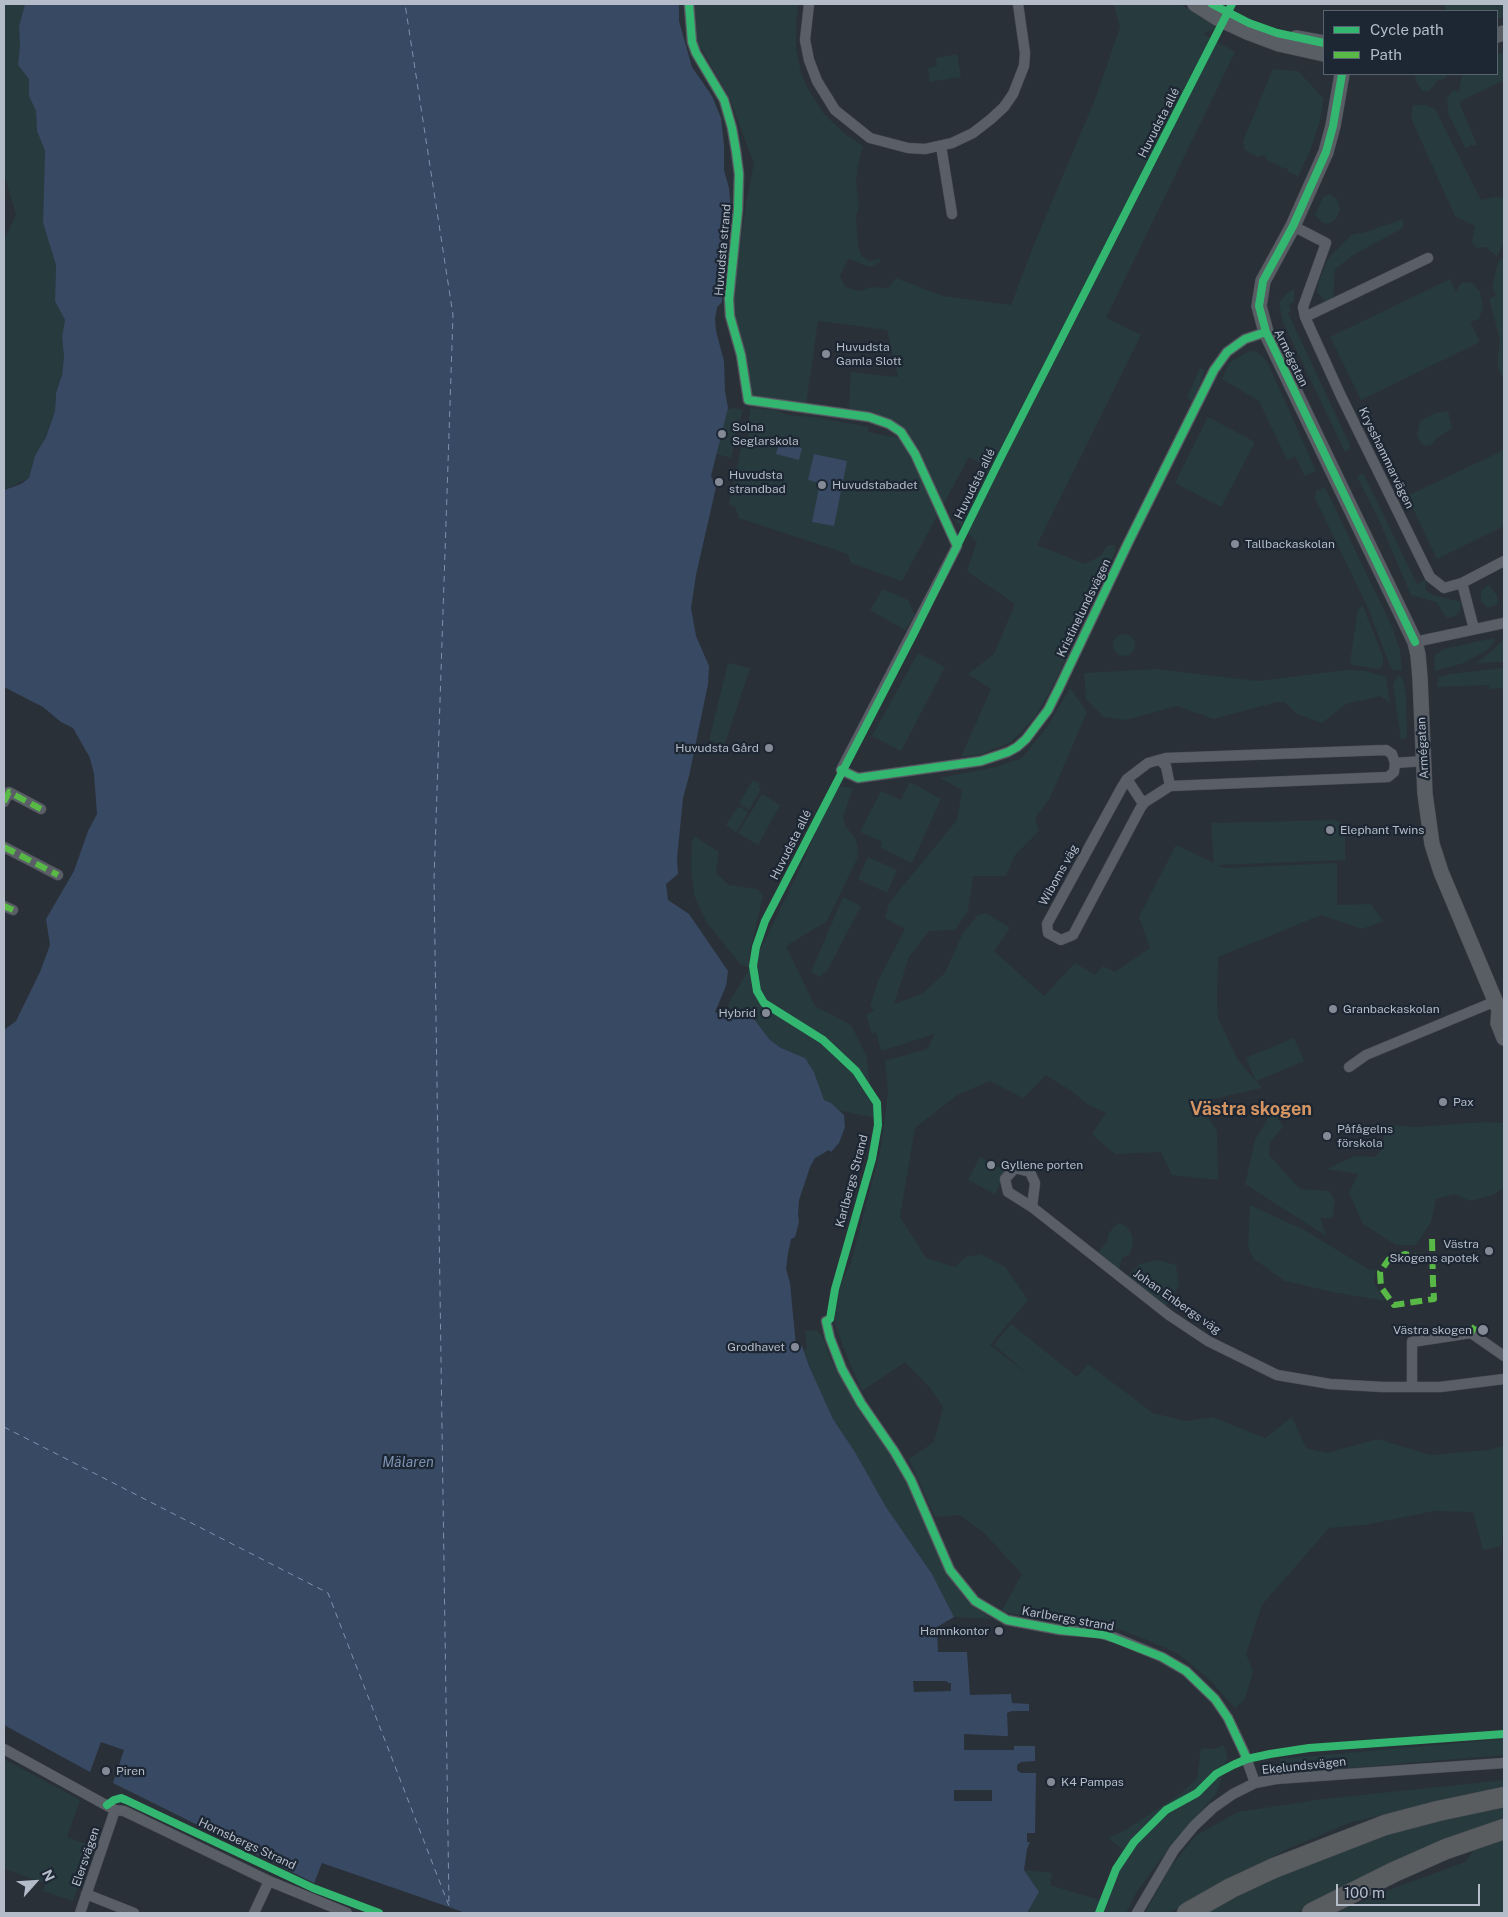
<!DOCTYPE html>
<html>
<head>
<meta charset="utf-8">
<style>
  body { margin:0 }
  #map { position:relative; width:1508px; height:1917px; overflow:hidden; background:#2a3038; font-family:"Public Sans",sans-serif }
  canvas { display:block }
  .frame { position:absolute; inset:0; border:5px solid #b4bcc9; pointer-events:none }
  .legend { position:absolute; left:1323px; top:10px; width:175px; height:65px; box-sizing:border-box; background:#1d2633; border:1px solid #59626f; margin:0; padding:6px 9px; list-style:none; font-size:15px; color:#b4bcc9 }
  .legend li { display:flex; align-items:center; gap:10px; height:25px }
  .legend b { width:25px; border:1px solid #59626f }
  .north { position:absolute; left:10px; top:1857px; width:50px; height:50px; -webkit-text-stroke:4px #1d2633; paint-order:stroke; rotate:64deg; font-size:14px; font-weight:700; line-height:20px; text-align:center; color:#b4bcc9 }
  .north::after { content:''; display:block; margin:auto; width:18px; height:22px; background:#b4bcc9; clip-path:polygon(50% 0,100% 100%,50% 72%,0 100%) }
  .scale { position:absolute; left:1336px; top:1884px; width:144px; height:22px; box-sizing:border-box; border:2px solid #b4bcc9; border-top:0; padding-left:6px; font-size:15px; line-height:18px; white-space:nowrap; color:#b4bcc9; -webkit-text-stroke:4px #1d2633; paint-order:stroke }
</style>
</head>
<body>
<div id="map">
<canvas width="1508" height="1917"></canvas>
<div class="frame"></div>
<ul class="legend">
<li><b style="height:6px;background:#33b770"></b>Cycle path</li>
<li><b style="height:6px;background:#58b947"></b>Path</li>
</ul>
<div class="north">N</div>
<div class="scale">100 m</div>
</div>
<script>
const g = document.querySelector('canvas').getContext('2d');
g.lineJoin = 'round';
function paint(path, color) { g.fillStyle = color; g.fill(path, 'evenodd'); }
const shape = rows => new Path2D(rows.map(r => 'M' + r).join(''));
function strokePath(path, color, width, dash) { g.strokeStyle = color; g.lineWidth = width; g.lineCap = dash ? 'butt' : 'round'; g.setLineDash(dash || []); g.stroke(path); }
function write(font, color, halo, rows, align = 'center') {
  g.font = font + ' "Public Sans",sans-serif'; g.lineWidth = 4.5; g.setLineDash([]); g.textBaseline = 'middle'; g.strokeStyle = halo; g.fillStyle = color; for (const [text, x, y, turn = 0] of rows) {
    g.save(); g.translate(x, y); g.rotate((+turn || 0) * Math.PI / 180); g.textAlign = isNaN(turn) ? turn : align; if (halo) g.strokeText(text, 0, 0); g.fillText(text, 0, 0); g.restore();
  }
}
const green = shape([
  [4,4,25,4,19,25,20,45,18,65,29,79,29,96,36,111,37,131,45,151,43,223,56,265,55,301,65,320,62,337,64,357,62,375,56,393,55,411,29,478,4,490,4,281,5,277,4,271,4,240,16,215,4,174],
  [693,4,798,4,796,21,796,48,801,73,807,87,823,113,846,135,863,146,858,165,856,181,859,208,856,215,858,246,861,255,869,261,880,259,880,262,870,267,848,259,840,276,845,287,860,291,871,287,888,288,896,278,943,296,1011,305,1035,242,1096,97,1120,27,1114,4,1180,4,1218,28,1203,34,1235,52,1106,318,1141,335,1037,545,1085,564,1100,556,1108,545,1114,545,1116,550,1054,684,1036,716,1011,742,982,754,961,757,991,689,968,674,994,654,1015,604,967,571,977,542,956,521,984,465,969,457,902,581,851,563,848,554,739,518,735,507,729,504,743,439,748,438,750,408,775,410,788,415,814,417,869,427,868,432,898,438,911,452,901,427,872,412,849,408,851,372,898,377,887,330,818,321,806,405,750,396,733,301,746,203,754,164,730,99,698,43],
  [1444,4,1504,4,1504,17,1497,19,1497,11,1446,11],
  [1504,53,1504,80,1459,102,1477,145,1471,145,1466,149,1448,113,1447,99,1453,90,1459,92,1462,74,1497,74,1497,54],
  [957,54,961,77,930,82,928,68,937,66,936,58],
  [1273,69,1298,71,1324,99,1320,121,1310,151,1298,176,1289,172,1287,168,1283,168,1267,160,1264,155,1258,157,1245,150,1243,141],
  [1416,74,1448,74,1445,79,1438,80,1429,91,1422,91,1415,79],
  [1413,105,1426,105,1435,109,1481,200,1494,197,1504,198,1504,243,1497,256,1486,247,1477,248,1472,242,1475,226,1455,216,1411,118],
  [1330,194,1337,199,1340,210,1336,219,1328,224,1323,223,1315,215,1323,197],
  [1403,219,1403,228,1355,254,1335,269,1333,298,1325,301,1317,292,1319,281,1328,259,1351,235,1366,232],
  [1504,257,1504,373,1502,377,1497,365,1500,340,1489,299,1496,295,1492,287,1498,262],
  [1450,279,1456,292,1461,283,1471,282,1480,292,1483,307,1479,319,1470,322,1480,342,1361,400,1330,337],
  [1294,289,1294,301,1289,305,1291,311,1288,313,1349,443,1350,449,1345,452,1283,322,1279,303,1286,294],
  [1249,351,1257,352,1267,361,1316,471,1305,476,1295,456,1287,460,1259,401,1222,379,1229,363],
  [1200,368,1205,370,1193,402,1187,398],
  [734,408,743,410,733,442,735,442,731,458,716,454,726,410],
  [1448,411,1452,428,1437,438,1431,445,1424,446,1417,436,1420,421,1435,413],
  [1208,417,1255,442,1221,507,1175,483],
  [1504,450,1504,526,1437,559,1407,496],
  [1363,473,1417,584,1426,580,1425,590,1433,595,1461,602,1460,611,1455,616,1447,618,1436,602,1411,595,1378,518,1357,477],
  [1325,487,1393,629,1400,651,1402,670,1393,670,1390,666,1369,610,1315,498,1316,491],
  [1488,585,1497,595,1498,604,1488,608,1481,601,1481,591],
  [883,589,908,600,915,615,905,630,870,610],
  [1363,606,1383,657,1383,664,1379,669,1352,665,1350,662,1358,609],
  '1113 645a11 11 0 1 1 22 0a11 11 0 1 1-22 0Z',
  [1494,638,1495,641,1487,650,1464,663,1435,671,1434,656,1444,649],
  [1504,639,1504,662,1476,663,1491,652],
  [918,653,945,667,901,751,872,736],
  [728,663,750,668,724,746,709,740],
  [1504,668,1504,688,1489,689,1489,685,1437,687,1439,677,1450,674],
  [1157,669,1257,681,1346,670,1366,671,1386,677,1390,703,1380,696,1346,704,1322,723,1297,714,1285,702,1277,702,1214,719,1177,706,1126,720,1104,717,1086,699,1084,673],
  [1398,676,1402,677,1406,693,1407,737,1401,740,1393,684],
  [1070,688,1087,712,1050,798,1035,818,1039,831,1015,855,1006,876,973,876,968,911,955,930,929,931,909,957,894,1004,922,994,945,973,963,933,977,916,986,913,1010,928,994,951,1044,996,1075,963,1095,975,1103,966,1115,972,1150,948,1139,917,1176,845,1214,863,1211,823,1335,820,1345,825,1345,860,1217,865,1224,868,1337,863,1337,905,1371,904,1383,921,1362,929,1321,915,1218,957,1217,999,1218,1018,1238,1060,1262,1088,1199,1102,1217,1131,1218,1180,1172,1175,1161,1152,1115,1154,1092,1134,1106,1113,1087,1104,1073,1092,1046,1075,1023,1098,990,1081,957,1095,915,1128,900,1217,926,1258,955,1267,966,1257,981,1254,1005,1267,1028,1300,990,1345,1030,1376,994,1345,1011,1324,1077,1377,1088,1364,1153,1413,1186,1421,1212,1417,1265,1438,1292,1417,1306,1448,1327,1453,1378,1439,1430,1455,1489,1450,1504,1446,1504,1525,1501,1546,1483,1550,1473,1512,1434,1511,1364,1525,1329,1528,1262,1605,1246,1654,1253,1671,1245,1699,1235,1708,1208,1678,1177,1653,1145,1639,1099,1622,1050,1619,1001,1612,1022,1574,984,1533,960,1515,935,1517,909,1459,934,1442,943,1407,932,1390,905,1362,862,1391,847,1356,835,1324,836,1306,839,1287,851,1263,881,1147,888,1092,885,1061,927,1049,935,1034,881,1051,876,1032,872,1034,866,1015,874,1011,870,1006,878,981,905,929,885,918,889,903,957,820,962,790,940,778,996,767,1022,758,1048,726],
  [753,780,760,784,758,787,761,789,749,810,741,805,740,802],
  [910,782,941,799,912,863,880,847,882,842,860,832,881,791,901,800],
  [837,786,853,788,843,817,845,825,856,840,858,849,857,859,827,921,786,946,815,1006,851,1025,866,1055,875,1118,837,1110,824,1100,814,1072,805,1058,781,1048,770,1040,754,1019,729,1011,728,1004,757,956,794,881],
  [762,794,780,805,758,845,738,833],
  [740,807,748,812,736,833,726,825,737,808],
  [694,836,719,852,716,873,729,885,758,889,763,896,749,956,749,967,741,965,707,923,694,895,691,868,692,842],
  [868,857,897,870,887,893,858,879],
  [843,897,861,906,826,973,824,972,821,977,811,972],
  [1294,1038,1304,1061,1256,1081,1246,1058],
  [1273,1110,1283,1127,1270,1142,1269,1155,1300,1189,1329,1191,1335,1200,1332,1218,1320,1218,1326,1236,1245,1184,1255,1140],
  [1484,1122,1504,1123,1504,1188,1493,1195,1470,1201,1454,1194,1436,1199,1431,1222,1416,1245,1396,1245,1363,1224,1349,1193,1358,1174,1327,1169,1355,1156,1375,1157,1382,1149,1385,1124,1416,1127],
  [980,1157,1007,1171,995,1194,968,1180],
  [1250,1205,1306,1231,1370,1270,1376,1269,1374,1283,1385,1301,1333,1292,1285,1281,1254,1259,1248,1247],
  [1119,1223,1127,1227,1132,1235,1133,1246,1129,1255,1122,1258,1119,1270,1098,1252,1108,1241,1108,1235,1113,1228],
  [1158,1260,1176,1265,1179,1285,1164,1309,1127,1277,1140,1264],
  [816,1330,822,1335,832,1362,849,1392,899,1465,949,1576,960,1591,973,1606,992,1619,954,1617,932,1574,886,1507,855,1452,833,1419,809,1366,804,1351,807,1348,805,1331],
  [1504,1739,1504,1755,1278,1774,1280,1759],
  [1223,1745,1228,1757,1217,1793,1174,1841,1136,1893,1126,1913,1027,1913,1039,1892,1024,1870,1052,1873,1050,1885,1099,1900,1122,1849,1108,1838,1124,1831,1180,1794,1197,1779,1201,1748,1214,1749],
  [4,1759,80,1800,67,1837,91,1846,73,1901,43,1891,45,1883,4,1869],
  [1504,1780,1504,1788,1352,1822,1287,1849,1169,1913,1145,1913,1170,1868,1195,1836,1238,1812,1323,1799],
  [1504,1805,1504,1821,1391,1863,1296,1913,1205,1913,1236,1894,1370,1837],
  [1504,1840,1504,1913,1335,1913,1389,1890,1465,1862,1476,1848]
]);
const water = shape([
  [25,4,679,4,679,21,692,67,712,96,721,118,724,145,724,170,729,188,732,219,722,245,722,302,717,307,715,319,716,331,724,361,725,391,728,408,711,476,716,487,696,575,691,608,696,636,709,666,708,684,689,776,683,798,677,859,678,874,666,884,668,900,689,914,728,971,726,986,715,1012,721,1015,729,1011,754,1019,770,1040,781,1048,805,1058,814,1072,824,1100,831,1103,844,1115,845,1127,839,1143,831,1152,829,1150,815,1158,810,1167,799,1200,798,1214,799,1222,795,1237,791,1239,788,1253,786,1269,790,1283,796,1346,802,1346,809,1366,833,1419,855,1452,886,1507,932,1574,954,1617,937,1627,938,1652,967,1652,970,1695,1011,1694,1012,1703,1029,1704,1029,1711,1012,1711,1007,1713,1008,1737,1021,1738,1022,1746,1035,1746,1035,1761,1021,1762,1017,1765,1017,1770,1021,1773,1036,1773,1035,1833,1027,1833,1027,1842,1030,1842,1027,1849,1024,1870,1039,1892,1027,1913,466,1913,322,1863,314,1883,113,1783,124,1750,101,1742,90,1772,4,1725,4,1030,16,1021,40,972,50,945,46,919,74,871,88,831,97,814,94,774,90,758,73,728,61,722,43,707,4,687,4,490,21,484,29,478,35,456,46,437,55,411,56,393,62,375,64,357,62,337,65,320,55,301,56,265,43,223,45,151,37,131,36,111,29,96,29,79,18,65,20,45,19,26],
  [779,442,802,448,799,460,776,454],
  [814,454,847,461,834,526,812,522,820,483,808,480]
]);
const pier = shape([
  [913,1681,947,1681,948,1683,951,1683,951,1691,914,1692],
  [964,1734,1023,1737,1024,1746,1014,1746,1014,1750,964,1750],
  [954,1790,992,1790,992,1801,954,1801]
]);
const ferry = shape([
  [4,1427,328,1593,449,1906,434,880,453,315,405,4]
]);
const street = shape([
  [689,4,692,42,696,53,724,100,732,128,736,151,739,174,738,210,729,299,730,316,741,355,748,400,869,417,889,424,901,432,915,454,957,546,841,770,858,778,981,761,1008,752,1017,747,1026,739,1048,710,1059,688,1128,543,1214,370,1227,352,1238,344,1245,339,1266,332],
  [809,4,805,40,809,60,817,81,835,110,870,138,908,148,925,149,952,143,973,133,991,119,1004,107,1013,94,1024,66,1025,53,1018,4],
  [941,146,952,214],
  [1293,226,1326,243,1303,307,1305,317,1341,396,1430,577,1444,588,1462,583,1504,561],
  [1305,317,1428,258],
  [1462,583,1474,629],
  [1415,642,1504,623],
  [1386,750,1392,754,1395,763,1394,772,1388,777,1170,786,1145,802,1141,807,1073,935,1061,940,1048,933,1047,924,1122,787,1127,779,1148,763,1166,758,1386,750],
  [1160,760,1166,766,1170,786],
  [1395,763,1424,761],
  [1127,779,1140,799,1145,802],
  [4,802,9,792,41,809],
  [4,847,58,875],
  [4,906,13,910],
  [1349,1067,1366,1055,1496,1001],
  [1032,1207,1035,1183,1030,1172,1015,1168,1005,1179,1008,1192,1032,1207,1169,1315,1208,1341,1277,1375,1330,1384,1383,1387,1440,1387,1504,1379],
  [826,1321,830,1338,842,1369,861,1403,894,1451,911,1480,950,1570,975,1601,1007,1620,1060,1630,1099,1633,1116,1638,1162,1657,1186,1671,1215,1699,1228,1718,1244,1752,1255,1783],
  [1412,1387,1412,1342,1471,1333,1504,1356],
  [4,1749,115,1810,124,1811,269,1881,347,1913],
  [86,1894,134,1913],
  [80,1913,115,1810],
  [254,1913,269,1881],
  [1137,1913,1174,1850,1194,1826,1213,1808,1233,1794,1255,1783,1276,1779,1504,1763]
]);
const secondary = shape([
  [1195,4,1217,18,1247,32,1279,44,1324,54],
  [1497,35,1504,33],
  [1296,38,1324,43],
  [1342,74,1333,126,1326,152,1293,226,1263,281,1259,306,1266,332,1415,642,1418,655,1420,678,1425,794,1432,844,1441,872,1499,1010,1504,1015],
  [1499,1010,1498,1023,1504,1038]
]);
const highway = shape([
  [1187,1913,1231,1888,1274,1868,1385,1825,1438,1811,1504,1797],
  [1312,1913,1394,1872,1446,1849,1504,1829]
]);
const quiet = shape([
  [4,802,9,792,41,809],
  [4,847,58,875],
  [4,906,13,910],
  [1432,1239,1433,1282,1434,1299,1394,1305,1381,1287,1380,1272,1389,1259,1405,1254,1432,1261],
  [1471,1333,1475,1326]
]);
const cycleway = shape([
  [689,4,692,42,696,53,724,100,732,128,736,151,739,174,738,210,729,299,730,316,741,355,748,400,869,417,889,424,901,432,915,454,957,546],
  [1212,4,1249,23,1277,33,1324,43],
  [1232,4,1002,455,914,633,765,921,756,947,753,966,757,991,764,1003,823,1040,856,1071,877,1103,878,1125,872,1159,835,1289,830,1319,826,1321,830,1338,842,1369,861,1403,894,1451,911,1480,950,1570,975,1601,1007,1620,1060,1630,1105,1635,1162,1657,1186,1671,1215,1699,1228,1718,1247,1759],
  [1342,74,1333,126,1326,152,1293,226,1263,281,1259,306,1266,332,1415,642],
  [841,770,858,778,981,761,1008,752,1017,747,1026,739,1048,710,1059,688,1128,543,1214,370,1227,352,1238,344,1245,339,1266,332],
  [107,1805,114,1800,121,1798,126,1800,313,1888,379,1913],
  [1099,1913,1116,1869,1134,1842,1166,1810,1197,1793,1216,1774,1233,1765,1247,1759,1270,1754,1309,1748,1504,1734]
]);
const markers = [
  [826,354,5,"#848b96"],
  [722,434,5,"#848b96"],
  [719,482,5,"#848b96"],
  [822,485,5,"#848b96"],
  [1235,544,5,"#848b96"],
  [769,748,5,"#848b96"],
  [1330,830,5,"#848b96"],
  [1333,1009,5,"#848b96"],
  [766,1013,5,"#848b96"],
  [1443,1102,5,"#848b96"],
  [1327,1136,5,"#848b96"],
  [991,1165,5,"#848b96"],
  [1489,1251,5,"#848b96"],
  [1483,1330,6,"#848b96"],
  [795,1347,5,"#848b96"],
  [999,1631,5,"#848b96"],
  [106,1771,5,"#848b96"],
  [1051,1782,5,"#848b96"]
];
const streetNames = [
  ["Huvudsta allé",1159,123,-63],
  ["Huvudsta strand",723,250,-85],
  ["Armégatan",1291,358,64],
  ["Krysshammarvägen",1386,458,64],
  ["Huvudsta allé",975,484,-64],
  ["Kristinelundsvägen",1084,608,-64],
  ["Armégatan",1423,748,-93],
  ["Huvudsta allé",791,845,-63],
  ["Wiboms väg",1059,875,-61],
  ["Karlbergs Strand",852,1181,-75],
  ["Johan Enbergs väg",1177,1302,35],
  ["Karlbergs strand",1068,1619,10],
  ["Ekelundsvägen",1304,1766,-6],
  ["Hornsbergs Strand",247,1844,25],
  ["Elersvägen",86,1857,-71]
];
const poiNames = [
  ["Huvudsta",836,347],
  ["Gamla Slott",836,361],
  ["Solna",732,427],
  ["Seglarskola",732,441],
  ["Huvudsta",729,475],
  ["strandbad",729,489],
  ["Huvudstabadet",832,485],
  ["Tallbackaskolan",1245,544],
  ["Huvudsta Gård",759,748,"right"],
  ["Elephant Twins",1340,830],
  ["Granbackaskolan",1343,1009],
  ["Hybrid",756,1013,"right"],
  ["Pax",1453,1102],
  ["Påfågelns",1337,1129],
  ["förskola",1337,1143],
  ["Gyllene porten",1001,1165],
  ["Västra",1479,1244,"right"],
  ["Skogens apotek",1479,1258,"right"],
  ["Västra skogen",1472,1330,"right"],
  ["Grodhavet",785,1347,"right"],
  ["Hamnkontor",989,1631,"right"],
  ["Piren",116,1771],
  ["K4 Pampas",1061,1782]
];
const waterNames = [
  ["Mälaren",408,1463]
];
const districtNames = [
  ["Västra skogen",1251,1109]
];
paint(green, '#273a3e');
paint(water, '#384963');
paint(pier, '#2a3038');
strokePath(ferry, '#7c92b1', 1, [6, 5]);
strokePath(street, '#484c53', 11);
strokePath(secondary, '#484c53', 16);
strokePath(highway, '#474c53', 21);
strokePath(street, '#5a5e66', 10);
strokePath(secondary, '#595d64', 15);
strokePath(highway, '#5a5d60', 20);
strokePath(quiet, '#58b947', 6, [12, 6]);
strokePath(cycleway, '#33b770', 8);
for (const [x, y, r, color] of markers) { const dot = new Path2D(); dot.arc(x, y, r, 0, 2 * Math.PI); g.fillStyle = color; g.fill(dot); strokePath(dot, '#1d2633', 2); }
write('12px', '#b4bcc9', '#1d2633', streetNames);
write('12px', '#b4bcc9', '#1d2633', poiNames, 'left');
write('italic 14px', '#7c92b1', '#1d2633', waterNames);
write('bold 18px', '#d59563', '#1d2633', districtNames);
</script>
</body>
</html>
